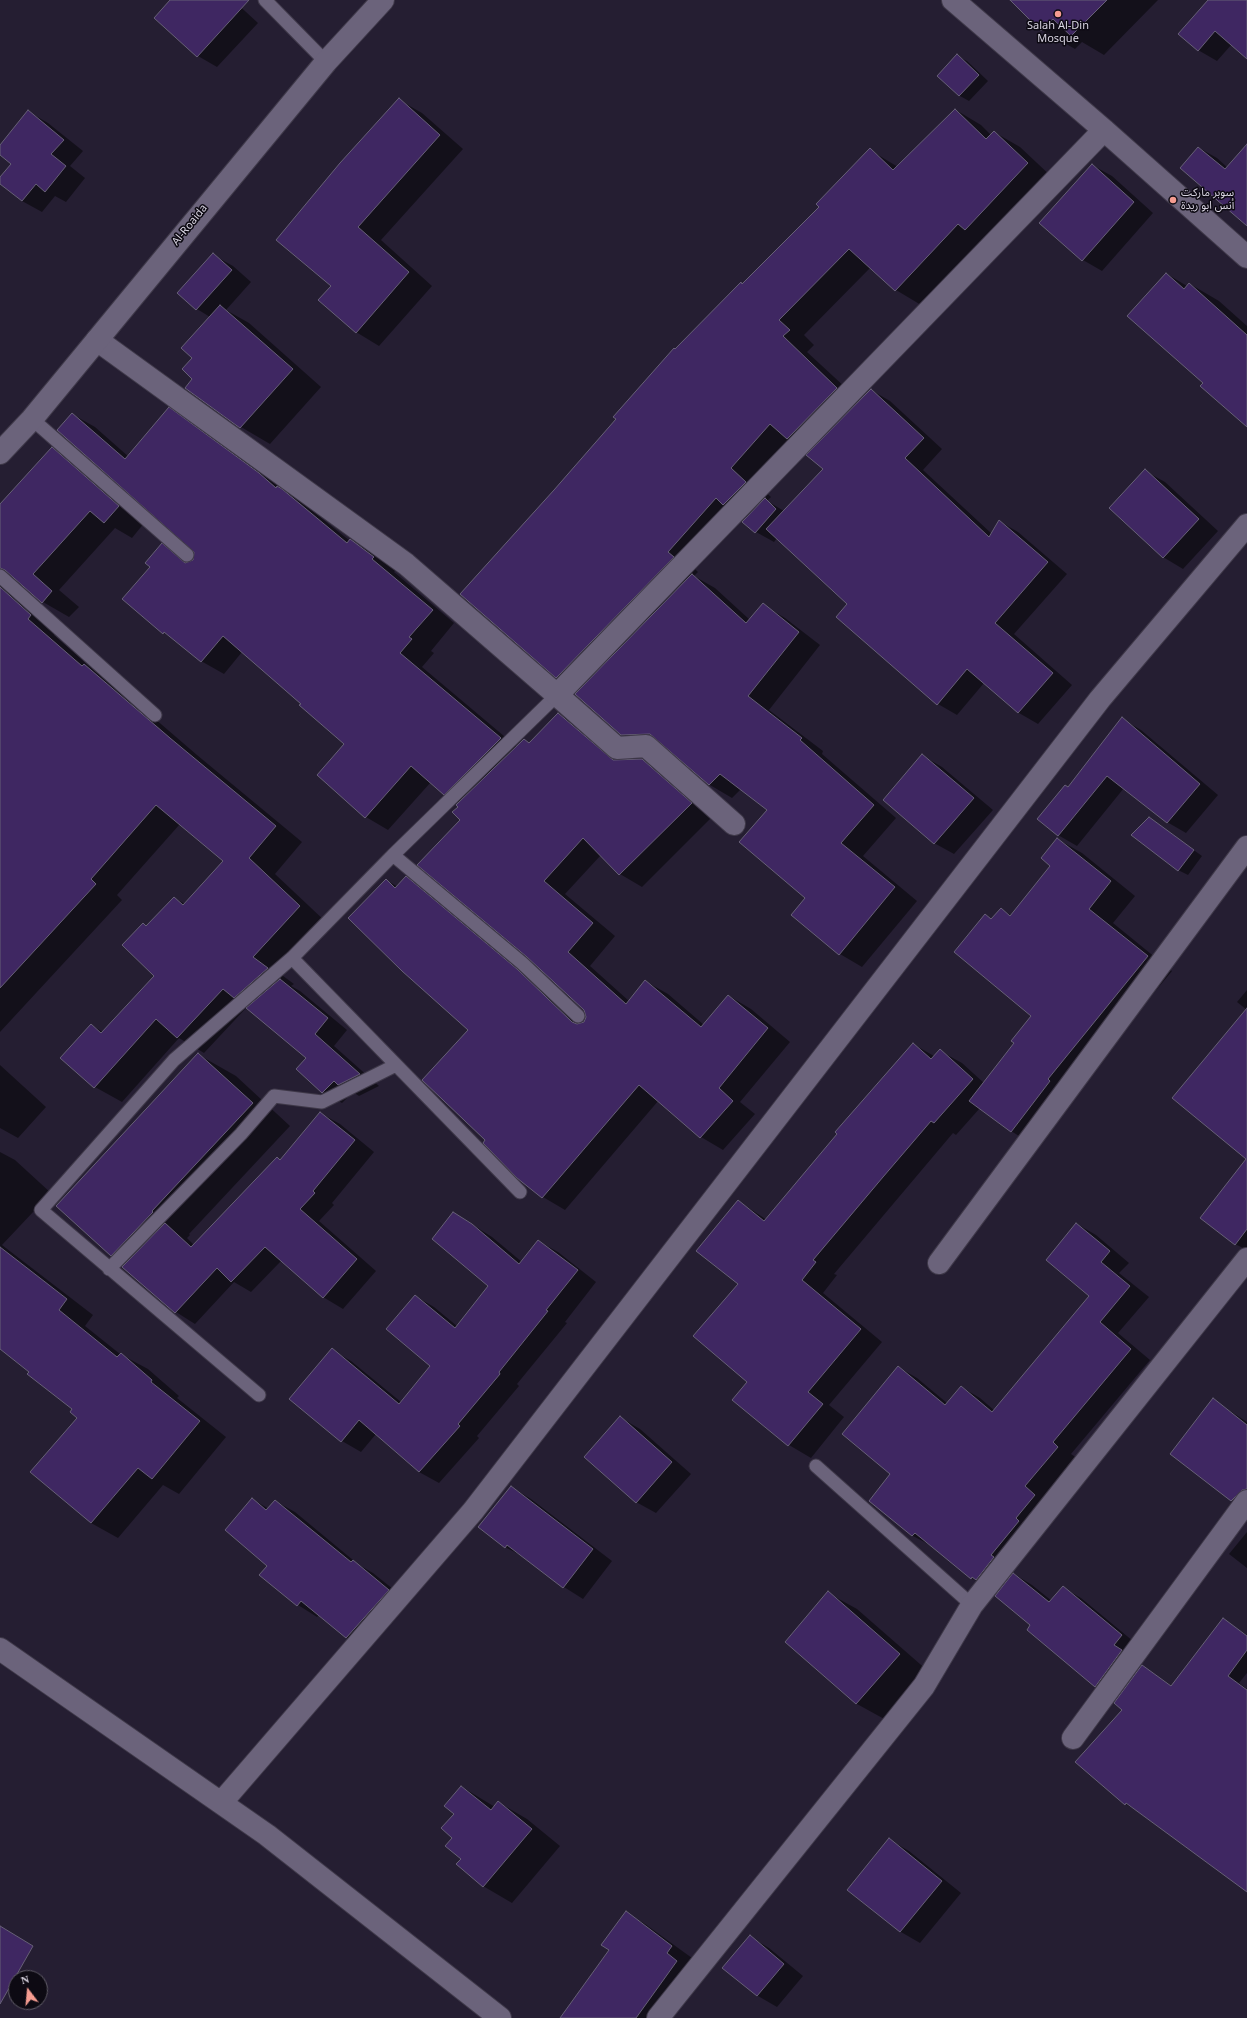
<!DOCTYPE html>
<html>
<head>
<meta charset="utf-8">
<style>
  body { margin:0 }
  #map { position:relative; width:1247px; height:2018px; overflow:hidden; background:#251e32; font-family:Georgia,serif }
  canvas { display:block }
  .north { position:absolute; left:8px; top:1970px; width:40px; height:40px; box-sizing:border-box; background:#0d0a13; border:1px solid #5f5b66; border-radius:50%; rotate:344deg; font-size:11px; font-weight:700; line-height:16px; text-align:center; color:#d9d5e2 }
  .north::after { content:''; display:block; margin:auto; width:14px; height:18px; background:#f59c91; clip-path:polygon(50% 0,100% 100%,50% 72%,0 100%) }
</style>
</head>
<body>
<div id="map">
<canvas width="1247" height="2018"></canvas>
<div class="north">N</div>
</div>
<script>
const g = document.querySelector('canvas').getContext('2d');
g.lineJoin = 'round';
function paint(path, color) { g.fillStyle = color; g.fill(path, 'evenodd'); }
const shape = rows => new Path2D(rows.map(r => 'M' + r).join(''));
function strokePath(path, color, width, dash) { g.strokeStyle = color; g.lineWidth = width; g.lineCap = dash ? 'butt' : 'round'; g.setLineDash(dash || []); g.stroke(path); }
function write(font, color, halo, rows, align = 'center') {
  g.font = font + ' Georgia,"Noto Sans Arabic",serif'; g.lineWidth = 3; g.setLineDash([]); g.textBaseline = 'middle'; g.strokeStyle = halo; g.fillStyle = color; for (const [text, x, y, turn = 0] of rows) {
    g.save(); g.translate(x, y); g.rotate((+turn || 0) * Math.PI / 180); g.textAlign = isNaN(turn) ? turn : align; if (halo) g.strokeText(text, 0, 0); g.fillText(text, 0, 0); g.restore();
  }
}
const shadow = shape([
  [172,0,233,0,258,23,217,67,198,56],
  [1030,0,1158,0,1104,55,1082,42,1075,49,1042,30,1021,10],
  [1209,0,1247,0,1247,57,1232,44,1217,61,1198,50],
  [957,56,967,61,988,81,969,101,960,96,938,76],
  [399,100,422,113,463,149,381,240,432,286,379,346,356,332,332,286],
  [956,110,981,125,991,135,994,132,1020,147,1053,178,990,243,983,239,921,305,896,290,871,267,804,335,814,345,807,352,860,401,871,390,890,401,942,449,923,470,992,534,999,521,1018,532,1067,574,1014,634,1072,685,1038,724,1019,713,984,683,957,715,938,704,848,604,777,538,774,542,756,532,744,522,747,518,740,514,693,567,698,572,694,576,715,588,750,620,763,605,785,618,820,645,769,710,823,751,822,754,896,818,863,856,917,901,862,967,840,954,807,898,768,810,741,789,732,798,710,785,666,746,645,748,622,734,580,690,557,677,555,491,675,350,820,207,870,150,898,167],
  [793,441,811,452,824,469,784,511,767,501,771,497,756,483],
  [29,112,48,123,83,151,70,166,85,178,66,202,55,196,42,212,22,201,0,183,0,179,12,164,0,154,0,146],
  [1247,146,1247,224,1199,148,1217,158,1228,168],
  [1092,165,1112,176,1153,213,1102,271,1083,260],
  [213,255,233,266,251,282,226,310,249,323,321,387,270,444,241,427,194,378,193,358,210,317,197,309,178,293],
  [1167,274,1187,286,1190,284,1219,301,1247,326,1247,425,1204,383],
  [169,409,191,422,304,504,350,541,373,553,396,570,394,572,454,623,431,651,434,653,422,667,517,747,524,740,530,744,559,714,581,727,620,760,641,760,664,773,713,816,642,887,620,874,601,855,565,894,615,936,590,966,629,1001,645,981,668,994,704,1025,729,996,751,1009,790,1042,740,1102,755,1114,723,1150,701,1137,659,1100,565,1210,543,1197,518,1177,486,1140,470,1030,386,880,398,887,406,878,429,891,539,983,582,1024,587,1018,584,1010,462,820,460,803,444,794,431,782,388,830,366,817,346,743,302,704,242,652,224,674,201,661,175,639,164,633,124,599,151,567,162,545,190,562,194,561,196,552,72,414,95,427,129,457],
  [52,448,78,464,145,522,132,538,115,528,59,590,79,607,69,617,43,602,23,585,21,585,19,595,58,631,54,635,96,672,111,681,197,755,302,842,275,874,326,922,279,973,294,984,291,986,300,991,347,1030,334,1046,379,1086,359,1096,353,1092,342,1103,323,1092,307,1058,247,1007,204,1053,179,1038,122,1102,95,1087,91,1025,103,1032,155,976,144,925,147,926,174,898,185,904,225,861,180,824,117,895,122,900,0,1032,0,506],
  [1145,471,1165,482,1218,531,1183,569,1163,557],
  [1122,719,1141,730,1218,795,1186,833,1167,822,1124,788,1077,846,1058,835,1068,788],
  [923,756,942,767,993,810,954,854,934,843],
  [1149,818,1202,856,1188,875,1178,870],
  [1057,839,1082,853,1135,896,1113,923,1172,971,1071,1093,1035,1146,1011,1131,980,1108,956,1135,953,1133,834,1274,837,1275,823,1293,882,1342,829,1405,844,1417,811,1458,789,1445,734,1400,749,1382,740,1284,738,1201,767,1220,913,1044,934,1056,940,1051,962,1063,984,1083,1015,1043,1033,1016,985,916,992,920,1001,909,1012,916,1052,866],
  [1247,990,1247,1159,1247,1010,1237,1002],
  [199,1055,236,1076,290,1126,189,1234,190,1235,187,1238,194,1245,281,1161,320,1113,340,1124,374,1152,332,1203,334,1205,319,1221,376,1271,343,1309,323,1297,282,1260,251,1292,234,1282,195,1324,176,1312,124,1267,127,1264,111,1255],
  [0,1065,46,1107,18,1138,0,1128],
  [0,1152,15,1160,51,1193,2,1245,93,1315,85,1326,120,1354,148,1369,179,1396,177,1398,226,1437,179,1494,163,1485,118,1538,91,1523,78,1417,73,1409,0,1348],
  [1247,1159,1247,1250,1235,1244],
  [454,1213,492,1237,522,1262,538,1241,558,1252,596,1282,565,1322,567,1323,517,1384,519,1386,477,1436,479,1438,439,1483,419,1472,376,1434,361,1452,342,1441,332,1350,351,1361,401,1402,432,1366,415,1296,434,1307,457,1326,490,1285],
  [1077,1224,1096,1235,1129,1263,1119,1273,1149,1297,1118,1333,1150,1360,1071,1454,1077,1458,1043,1498,1054,1507,990,1589,971,1578,932,1546,913,1536,870,1500,892,1474,898,1367,917,1378,947,1403,961,1387,980,1398,995,1411,1090,1296],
  [1213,1400,1247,1422,1247,1497,1242,1504,1222,1493],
  [621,1418,640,1429,691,1474,656,1513,636,1502],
  [511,1487,531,1499,612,1561,583,1599,564,1587,526,1558,505,1547],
  [252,1499,269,1509,275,1501,295,1512,359,1565,373,1573,408,1601,367,1649,347,1638,319,1615,317,1617,298,1605,261,1575,268,1566],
  [1247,1532,1247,1568,1229,1554],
  [1014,1574,1032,1585,1052,1601,1063,1588,1081,1598,1139,1646,1113,1696,1096,1686,1032,1625],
  [828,1593,857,1609,928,1671,886,1720,857,1704,786,1642],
  [1223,1620,1247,1635,1247,1673,1239,1683,1247,1689,1247,1891,1138,1811,1125,1804,1123,1709,1142,1666,1172,1686],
  [462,1787,495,1807,498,1802,527,1819,560,1846,512,1903,483,1886,462,1859,454,1838,455,1813],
  [890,1840,909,1851,961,1893,920,1943,901,1932,849,1890],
  [626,1913,645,1924,692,1958,686,1965,696,1973,663,2018,563,2018,611,1950],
  [750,1937,769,1948,803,1976,777,2007,758,1996,724,1968]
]);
const building = shape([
  [170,0,249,0,197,57,154,18,170,0],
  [1010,0,1107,0,1071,36,1053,19,1041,31,1010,0],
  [1208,0,1247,0,1247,59,1215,31,1198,51,1178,34,1208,0],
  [957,54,979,75,959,96,937,76,957,54],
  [399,98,440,135,358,227,409,272,356,333,318,300,331,286,276,240,340,163,399,98],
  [955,109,986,139,994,131,1028,163,965,230,958,224,895,291,849,249,779,320,790,330,783,336,837,388,787,439,770,424,731,468,746,482,723,505,716,498,668,552,674,557,556,678,460,594,554,490,616,419,613,417,674,348,675,349,741,282,742,284,819,207,816,204,870,148,893,170,955,109],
  [28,110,64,140,51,154,66,166,45,192,36,184,22,201,0,184,0,177,11,164,0,155,0,145,28,110],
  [1247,144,1247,226,1180,168,1198,147,1225,169,1247,144],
  [1092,164,1134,202,1082,261,1039,223,1092,164],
  [213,253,232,270,196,310,177,293,213,253],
  [1166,273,1184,289,1189,283,1247,335,1247,427,1200,386,1203,383,1127,316,1166,273],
  [220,305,293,369,240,428,185,388,192,379,182,369,192,358,181,348,220,305],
  [871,389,924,438,905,458,989,537,999,520,1048,562,995,623,1053,673,1018,713,967,669,937,705,836,617,847,604,766,529,823,469,806,455,871,389],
  [169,407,259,473,276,488,277,486,282,489,347,543,350,539,374,557,372,559,433,610,409,637,412,639,400,653,501,738,444,795,411,766,365,818,317,775,344,744,299,705,301,704,223,636,201,662,164,632,163,634,122,599,150,567,145,563,162,543,185,563,193,560,194,552,57,430,72,413,125,459,169,407],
  [52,447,119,506,104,523,90,511,33,574,52,591,42,603,5,570,0,568,0,504,52,447],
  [1145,469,1199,519,1163,558,1109,508,1145,469],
  [765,498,776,509,755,533,742,522,765,498],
  [692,574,746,623,763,603,799,632,748,696,802,738,800,740,874,805,841,843,895,887,839,955,791,915,805,898,739,842,767,810,720,774,709,785,650,734,621,735,575,694,692,574],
  [0,587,31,615,28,619,82,666,84,664,170,738,276,826,249,858,300,906,253,957,268,968,234,998,223,989,177,1038,156,1019,94,1088,60,1058,91,1024,101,1033,154,976,122,945,143,923,146,926,174,897,183,905,223,861,156,805,91,879,96,884,0,988,0,587],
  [558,713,613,760,642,759,692,803,619,875,583,838,544,881,593,923,568,952,626,1004,645,980,701,1027,728,995,768,1028,719,1088,733,1101,700,1138,639,1085,542,1198,517,1178,483,1143,485,1140,422,1080,468,1030,402,971,348,918,386,879,395,888,406,876,517,969,572,1022,577,1024,584,1022,586,1017,584,1010,527,957,417,865,460,820,452,812,458,807,456,805,524,739,529,743,558,713],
  [1122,717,1200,784,1167,823,1107,776,1058,836,1037,819,1065,785,1068,787,1122,717],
  [922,754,974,798,934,844,883,800,922,754],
  [1149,817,1194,850,1178,871,1131,835,1149,817],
  [1057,838,1111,881,1089,909,1148,956,1048,1079,1050,1081,1011,1132,969,1101,1014,1043,1011,1041,1031,1016,954,952,985,914,991,919,1001,908,1010,916,1050,866,1041,858,1057,838],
  [280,979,328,1018,315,1034,360,1074,338,1085,334,1081,322,1093,296,1069,306,1058,246,1008,280,979],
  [1247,1008,1247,1229,1235,1245,1200,1218,1246,1159,1172,1098,1247,1008],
  [913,1043,931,1059,940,1049,973,1079,934,1123,931,1121,883,1177,813,1260,816,1262,802,1280,861,1329,808,1392,823,1404,788,1446,732,1400,747,1382,693,1336,738,1284,696,1251,738,1200,764,1221,837,1134,835,1132,913,1043],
  [198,1053,253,1103,152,1211,153,1212,111,1256,56,1206,198,1053],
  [320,1112,355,1140,313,1191,315,1193,300,1209,357,1259,323,1298,265,1247,231,1282,217,1268,175,1313,122,1267,165,1223,191,1247,277,1157,280,1160,320,1112],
  [453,1212,472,1224,519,1264,538,1240,578,1270,546,1310,548,1311,499,1372,500,1374,458,1424,460,1426,419,1472,359,1420,341,1442,289,1399,332,1348,399,1404,430,1366,386,1329,415,1295,455,1328,488,1286,432,1239,453,1212],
  [1076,1223,1110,1251,1101,1262,1130,1286,1100,1322,1131,1349,1053,1442,1058,1447,1025,1486,1035,1495,1016,1518,1019,1521,991,1555,994,1557,976,1580,972,1577,971,1579,915,1533,912,1536,869,1501,890,1474,842,1434,898,1366,945,1405,961,1386,992,1412,1089,1296,1046,1260,1076,1223],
  [0,1247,67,1299,59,1310,117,1357,121,1353,152,1380,151,1382,200,1421,152,1479,138,1468,91,1523,30,1472,77,1418,70,1412,72,1409,27,1374,29,1372,0,1349,0,1247],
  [1213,1398,1247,1425,1247,1489,1242,1490,1231,1501,1170,1454,1213,1398],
  [620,1416,672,1462,636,1503,584,1457,620,1416],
  [511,1486,593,1549,563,1588,507,1545,505,1548,478,1527,511,1486],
  [252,1498,266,1510,275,1500,351,1562,353,1560,389,1590,346,1638,301,1601,297,1606,259,1575,267,1566,225,1530,252,1498],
  [1013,1573,1049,1602,1063,1586,1122,1635,1114,1645,1122,1650,1095,1687,1027,1630,1030,1625,995,1596,1013,1573],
  [828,1591,900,1654,856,1704,785,1642,828,1591],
  [1223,1618,1247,1636,1247,1650,1228,1676,1247,1690,1247,1892,1126,1803,1125,1805,1075,1762,1122,1710,1114,1703,1142,1665,1171,1686,1223,1618],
  [461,1786,491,1810,498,1801,532,1829,483,1887,456,1864,461,1859,445,1846,452,1838,441,1828,454,1814,444,1806,461,1786],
  [889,1838,942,1881,900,1932,847,1890,889,1838],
  [626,1911,672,1946,667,1953,677,1961,636,2018,560,2018,609,1950,601,1945,626,1911],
  [0,1926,33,1946,0,2004,0,1926],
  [750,1935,784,1964,757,1996,722,1968,750,1935]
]);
const service = shape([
  [265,0,326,62],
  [32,419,187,555],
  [0,576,155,715],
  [393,855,522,963,578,1016],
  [292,958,520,1192],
  [109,1269,241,1134,274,1096,322,1102,396,1065],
  [259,1395,41,1210,174,1060,292,958,393,855,557,695],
  [816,1466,972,1605]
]);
const minor = shape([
  [953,0,1104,130,1247,257],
  [97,340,406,564,557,695,1104,130],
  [557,695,617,748,646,746,734,824],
  [939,1263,1247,847],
  [0,1649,267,1835,500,2018],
  [1073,1738,1247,1501],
  [221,1803,473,1511,1100,699,1247,525],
  [658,2018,924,1686,972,1605,1247,1259]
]);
const tertiary = shape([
  [0,453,32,419,326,62,383,0]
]);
const markers = [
  [1058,14,4,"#f59c91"],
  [1173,200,4,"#f59c91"]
];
const poiNames = [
  ["Salah Al-Din",1058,27],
  ["Mosque",1058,40],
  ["سوبر ماركت",1181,194,"left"],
  ["أنس ابو ريدة",1181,207,"left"]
];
const streetNames = [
  ["Al-Roaida",191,226,-51]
];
paint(shadow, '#0007');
paint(building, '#3f2762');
strokePath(building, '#676077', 1);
strokePath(service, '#3f3949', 15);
strokePath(minor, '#3f3949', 24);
strokePath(tertiary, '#3f3949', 24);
strokePath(service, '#6b637b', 13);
strokePath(minor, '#6b637b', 22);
strokePath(tertiary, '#6b637b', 22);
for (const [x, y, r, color] of markers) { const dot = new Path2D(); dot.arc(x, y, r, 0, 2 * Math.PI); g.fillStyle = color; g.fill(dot); strokePath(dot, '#0d0a13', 1.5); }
write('11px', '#d9d5e2', '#0d0a13', poiNames);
write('11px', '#d9d5e2', '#0d0a13', streetNames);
</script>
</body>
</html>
